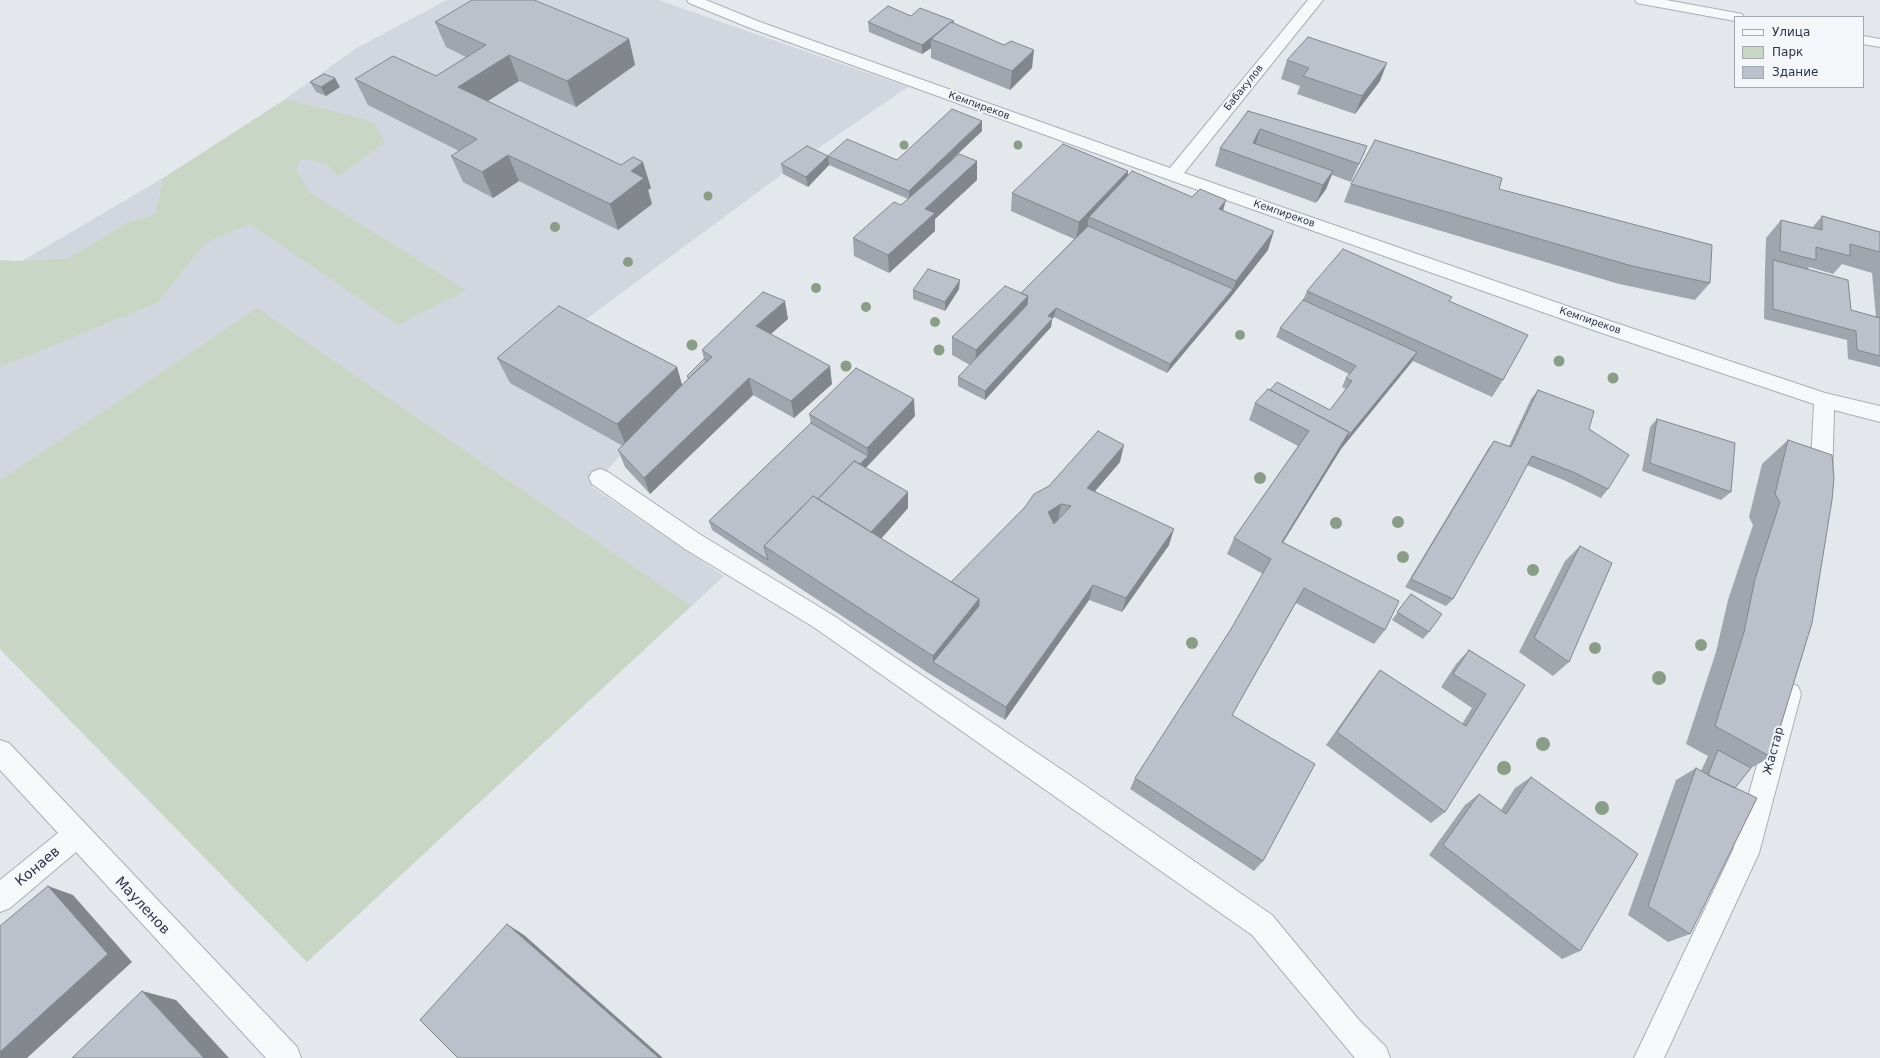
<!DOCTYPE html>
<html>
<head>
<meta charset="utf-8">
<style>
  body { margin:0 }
  #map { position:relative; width:1880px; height:1058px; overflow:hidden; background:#e4e7ec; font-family:"DejaVu Sans",sans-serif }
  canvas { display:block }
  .legend { position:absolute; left:1734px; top:16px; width:130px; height:72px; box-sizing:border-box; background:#f4f6f9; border:1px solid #a4a8b1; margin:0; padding:5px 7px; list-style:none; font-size:12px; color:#2b3445 }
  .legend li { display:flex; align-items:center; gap:8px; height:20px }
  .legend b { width:20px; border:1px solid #a4a8b1 }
</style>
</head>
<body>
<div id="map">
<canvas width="1880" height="1058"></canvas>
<ul class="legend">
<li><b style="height:5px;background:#f7f8fa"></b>Улица</li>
<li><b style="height:11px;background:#c9d6c5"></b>Парк</li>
<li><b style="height:11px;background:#bbc0ca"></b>Здание</li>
</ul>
</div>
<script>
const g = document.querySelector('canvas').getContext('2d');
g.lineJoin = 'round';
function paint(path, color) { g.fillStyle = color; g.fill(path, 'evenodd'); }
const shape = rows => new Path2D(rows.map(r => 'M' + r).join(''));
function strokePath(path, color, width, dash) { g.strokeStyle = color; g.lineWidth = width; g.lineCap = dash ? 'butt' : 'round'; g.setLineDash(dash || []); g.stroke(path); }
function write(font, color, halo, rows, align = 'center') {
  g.font = font + ' "DejaVu Sans",sans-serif'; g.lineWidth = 4; g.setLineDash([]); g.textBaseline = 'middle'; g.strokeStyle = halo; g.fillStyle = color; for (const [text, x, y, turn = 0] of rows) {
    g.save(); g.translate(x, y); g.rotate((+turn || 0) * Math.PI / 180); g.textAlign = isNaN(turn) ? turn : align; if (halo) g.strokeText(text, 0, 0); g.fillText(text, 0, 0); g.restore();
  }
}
const built = shape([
  [447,0,658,0,908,87,808,155,570,331,627,448,592,487,724,576,307,962,0,649,0,274,231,138,355,49]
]);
const green = shape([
  [291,100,373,122,385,143,338,176,325,163,301,159,296,169,309,192,466,290,398,325,250,224,205,243,157,303,0,367,0,260,13,261,68,259,127,223,156,214,163,178,281,102],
  [257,308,691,606,307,962,0,649,0,480]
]);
const street = shape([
  [687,0,706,0,760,22,1170,168,1308,0,1323,0,1184,173,1610,321,1825,393,1880,406,1880,422,1834,410,1832,481,1829,487,1821,490,1813,487,1810,481,1814,404,1596,331,1167,179,750,28,689,3,687,0],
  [1635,0,1666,0,1737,13,1742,14,1744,17,1735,17,1735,21,1642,4,1637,3,1635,0],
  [1863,36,1880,39,1880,47,1863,44,1863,36],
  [600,469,608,472,701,535,831,614,1080,782,1272,915,1359,1020,1386,1047,1390,1058,1355,1058,1252,935,815,628,685,549,592,484,589,478,592,472,600,469],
  [1789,683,1798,686,1801,694,1759,853,1664,1058,1634,1058,1733,850,1777,694,1780,686,1789,683],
  [0,740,9,743,297,1047,301,1058,266,1058,76,852,10,908,0,912,0,880,58,833,0,770,0,740]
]);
const trees = [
  [904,145,4.5],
  [1018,145,4.5],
  [708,196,4.5],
  [555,227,5],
  [628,262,5],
  [816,288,5],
  [866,307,5],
  [935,322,5],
  [1240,335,5],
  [692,345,5.5],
  [939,350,5.5],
  [1559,361,5.5],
  [846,366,5.5],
  [1613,378,5.5],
  [1260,478,6],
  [1398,522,6],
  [1336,523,6],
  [1403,557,6],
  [1533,570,6],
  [1192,643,6],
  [1701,645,6],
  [1595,648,6],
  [1659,678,7],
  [1543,744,7],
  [1504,768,7],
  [1602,808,7]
];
const wall = shape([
  [911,16,954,24,1032,68,1010,90,931,58,931,48,922,54,869,32,868,22],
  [435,22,629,39,635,65,576,107,519,81,488,101,651,188,648,190,652,204,618,230,519,181,493,198,463,182,451,156,459,151,368,105,355,79,436,76,466,57,446,47],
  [1287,60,1380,81,1355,114,1297,94,1300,86,1281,79],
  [310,82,340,87,326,96,316,92],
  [1248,111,1367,146,1351,182,1332,175,1326,189,1316,203,1215,166,1220,148],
  [982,131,943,168,977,180,935,219,935,231,889,273,854,256,853,238,901,205,908,199,829,165,808,187,783,174,781,164,828,156,897,160],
  [1128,171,1128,176,1223,210,1268,250,1230,298,1167,373,1054,317,1052,319,1051,327,985,400,958,386,958,377,970,365,952,355,952,337,1021,293,1074,239,1011,211,1012,193],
  [1351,184,1710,283,1695,300,1619,284,1344,202],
  [1822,216,1880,232,1880,367,1848,359,1847,340,1764,319,1765,269,1766,238,1781,220,1812,228],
  [1842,264,1872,273,1876,317,1851,310,1808,269,1809,267,1833,274],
  [959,289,945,311,913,299,913,290],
  [1307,291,1450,302,1503,380,1492,397,1413,361,1341,449,1283,542,1385,630,1374,644,1296,603,1232,715,1263,861,1254,871,1130,789,1135,778,1231,629,1263,574,1227,554,1234,538,1298,446,1249,420,1255,403,1270,390,1330,410,1346,389,1342,387,1346,378,1349,374,1276,337,1280,328,1303,300],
  [788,319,771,334,832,384,794,418,753,395,650,494,625,467,618,450,623,446,510,383,497,358,677,367,682,385,688,380,687,376,704,359,702,350],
  [1538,390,1589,429,1608,489,1601,498,1566,481,1527,465,1453,599,1446,606,1405,587,1488,449,1494,441,1509,446,1531,399],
  [809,414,915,416,866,468,908,492,908,508,881,539,951,582,1120,462,1095,491,1169,545,1122,612,1089,600,1005,720,933,676,712,530,709,521,811,423],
  [1657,419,1731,492,1721,500,1642,471,1650,427],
  [1788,440,1771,757,1751,768,1735,788,1690,934,1668,942,1628,915,1676,780,1696,768,1701,771,1708,756,1686,744,1716,652,1728,600,1753,525,1749,517,1762,464],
  [1580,546,1569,662,1553,676,1519,652,1565,561],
  [1411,594,1429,632,1423,639,1392,620],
  [1469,650,1525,685,1445,812,1431,823,1326,745,1369,684,1380,670,1462,724,1472,708,1441,687,1456,664],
  [1531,777,1580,951,1562,959,1429,855,1465,805,1479,794,1501,810,1515,788]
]);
const shadedWall = shape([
  [954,21,954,30,931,39,931,48,922,54,922,45],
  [629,39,635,65,576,107,567,81],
  [1034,50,1032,68,1010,90,1012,71],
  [509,55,519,81,469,113,458,87],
  [1387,63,1380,81,1355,114,1362,96],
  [335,78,340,87,326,96,321,87],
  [982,121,982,131,909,200,909,191],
  [1260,129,1255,147,1253,143],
  [508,155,519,181,493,198,482,172],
  [828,156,829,165,808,187,806,177],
  [977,161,977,180,935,219,935,231,889,273,888,255,925,209],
  [643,162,651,188,648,190,652,204,618,230,610,204,631,171],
  [1128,171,1125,189,1089,217,1087,229,1076,240,1079,222],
  [1333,171,1326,189,1316,203,1323,185],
  [1226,200,1221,218,1219,209],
  [1274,231,1268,250,1230,298,1167,373,1170,364,1233,289,1236,281],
  [960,280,959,289,945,311,945,302],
  [1028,296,1026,314,975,368,976,350],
  [785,301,788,319,759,344,756,326],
  [1056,308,1054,317,1052,319,1051,327,985,400,985,391,1048,316],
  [1417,352,1412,361,1341,449,1274,557,1282,542,1349,432],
  [830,366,832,384,794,418,791,401],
  [677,367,684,392,627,448,617,424],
  [749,378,753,395,650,494,644,478],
  [914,399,915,416,825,510,820,506,868,456,867,448],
  [1124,445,1120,462,1084,504,1087,488],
  [908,492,908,508,870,551,868,536],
  [1061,504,1058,520,1046,528,1048,512],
  [1174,529,1169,545,1122,612,1126,598],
  [1093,585,1089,600,1005,720,1006,707],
  [979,599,978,620,933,662,933,656],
  [48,886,73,895,132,962,27,1058,0,1058,0,1052],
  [507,924,524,935,663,1058,659,1058],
  [142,991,176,1000,229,1058,204,1058]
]);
const building = shape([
  [472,0,534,0,629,39,567,81,509,55,458,87,621,165,633,157,643,162,631,171,644,178,610,204,508,155,482,172,451,156,477,139,355,79,393,56,436,76,486,45,435,22,472,0],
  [888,6,911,16,920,8,954,21,951,23,951,22,922,45,868,22,888,6],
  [951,22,1004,45,1011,41,1034,50,1012,71,931,39,951,22],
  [1308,37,1387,63,1362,96,1303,76,1309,68,1287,60,1308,37],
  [324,74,335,78,321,87,310,82,324,74],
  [952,109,982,121,909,191,828,156,847,139,897,160,952,109],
  [1248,111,1367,146,1359,164,1260,129,1253,143,1333,171,1323,185,1220,148,1248,111],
  [1375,140,1502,178,1499,189,1712,245,1710,283,1632,266,1351,184,1375,140],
  [1063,144,1128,171,1079,222,1012,193,1063,144],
  [807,146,828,156,806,177,781,164,807,146],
  [959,154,977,161,925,209,935,213,888,255,853,238,894,202,901,205,959,154],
  [1132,171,1192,197,1200,189,1226,200,1219,209,1274,231,1236,281,1089,217,1132,171],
  [1822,216,1880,232,1880,252,1850,244,1850,256,1816,247,1816,260,1780,251,1781,220,1822,230,1822,216],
  [1088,226,1233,289,1170,364,1056,308,1048,316,1053,318,985,391,958,377,1027,305,1028,296,1021,293,1088,226],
  [1343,249,1452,297,1449,301,1528,335,1503,380,1307,291,1343,249],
  [1773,260,1848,280,1851,310,1880,318,1880,356,1857,350,1856,331,1773,309,1773,260],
  [928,269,960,280,945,302,913,290,928,269],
  [1005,286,1028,296,976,350,952,337,1005,286],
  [763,292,785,301,756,326,830,366,791,401,749,378,644,478,618,450,693,374,712,357,702,350,763,292],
  [1303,300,1417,352,1345,440,1349,432,1270,390,1277,382,1330,410,1352,381,1346,378,1356,366,1280,328,1303,300],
  [559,306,677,367,617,424,497,358,559,306],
  [704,359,707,361,689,378,687,376,704,359],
  [856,368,914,399,867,448,809,414,856,368],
  [1268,389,1349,432,1282,542,1399,601,1385,630,1304,588,1232,715,1315,764,1263,861,1135,778,1231,629,1271,559,1234,538,1309,431,1255,403,1268,389],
  [1538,390,1594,411,1589,429,1629,455,1608,489,1573,472,1532,456,1506,505,1453,599,1411,579,1494,441,1511,447,1538,390],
  [1657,419,1735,443,1731,492,1650,463,1657,419],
  [811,423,868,456,860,464,854,461,818,499,813,496,764,546,768,560,709,521,811,423],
  [1098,431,1124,445,1087,488,1174,529,1126,598,1093,585,1006,707,933,662,979,606,979,599,951,582,1025,507,1034,494,1049,486,1098,431],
  [1061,504,1071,506,1054,524,1048,512,1061,504],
  [1788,440,1832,455,1834,478,1832,500,1812,623,1771,757,1715,726,1744,632,1755,579,1780,502,1775,494,1788,440],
  [854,461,908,492,871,532,818,499,854,461],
  [813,496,979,599,933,656,764,546,813,496],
  [1580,546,1612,563,1569,662,1534,638,1580,546],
  [1411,594,1442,614,1429,632,1397,612,1411,594],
  [1469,650,1525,685,1445,812,1337,732,1380,670,1466,726,1486,694,1453,674,1469,650],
  [1718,750,1751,768,1735,788,1714,778,1708,775,1718,750],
  [1696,768,1714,778,1757,798,1690,934,1648,906,1696,768],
  [1531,777,1638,854,1580,951,1443,845,1479,794,1506,814,1531,777],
  [48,886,108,954,0,1052,0,926,48,886],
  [507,924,659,1058,458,1058,420,1020,507,924],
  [142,991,204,1058,72,1058,142,991]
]);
const farStreetnames = [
  ["Бабакулов",1244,88,-51],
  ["Кемпиреков",979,106,20],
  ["Кемпиреков",1284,214,19],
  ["Кемпиреков",1590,321,19]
];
const streetNames = [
  ["Жастар",1774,751,-75]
];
const nearStreetnames = [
  ["Конаев",38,867,-40],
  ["Мауленов",142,906,47]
];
paint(built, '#d2d6de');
paint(green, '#c9d6c5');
strokePath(street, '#a9aeb7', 2);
paint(street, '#f7f8fa');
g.fillStyle = '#899d89';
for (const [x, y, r] of trees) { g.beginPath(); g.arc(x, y, r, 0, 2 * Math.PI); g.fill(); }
paint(wall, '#a1a5ae');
paint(shadedWall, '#83868d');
paint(building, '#bbc0ca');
strokePath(building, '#83868d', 1);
write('10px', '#2b3445', '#f4f6f9', farStreetnames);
write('12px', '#2b3445', '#f4f6f9', streetNames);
write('14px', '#2b3445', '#f4f6f9', nearStreetnames);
</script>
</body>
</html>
